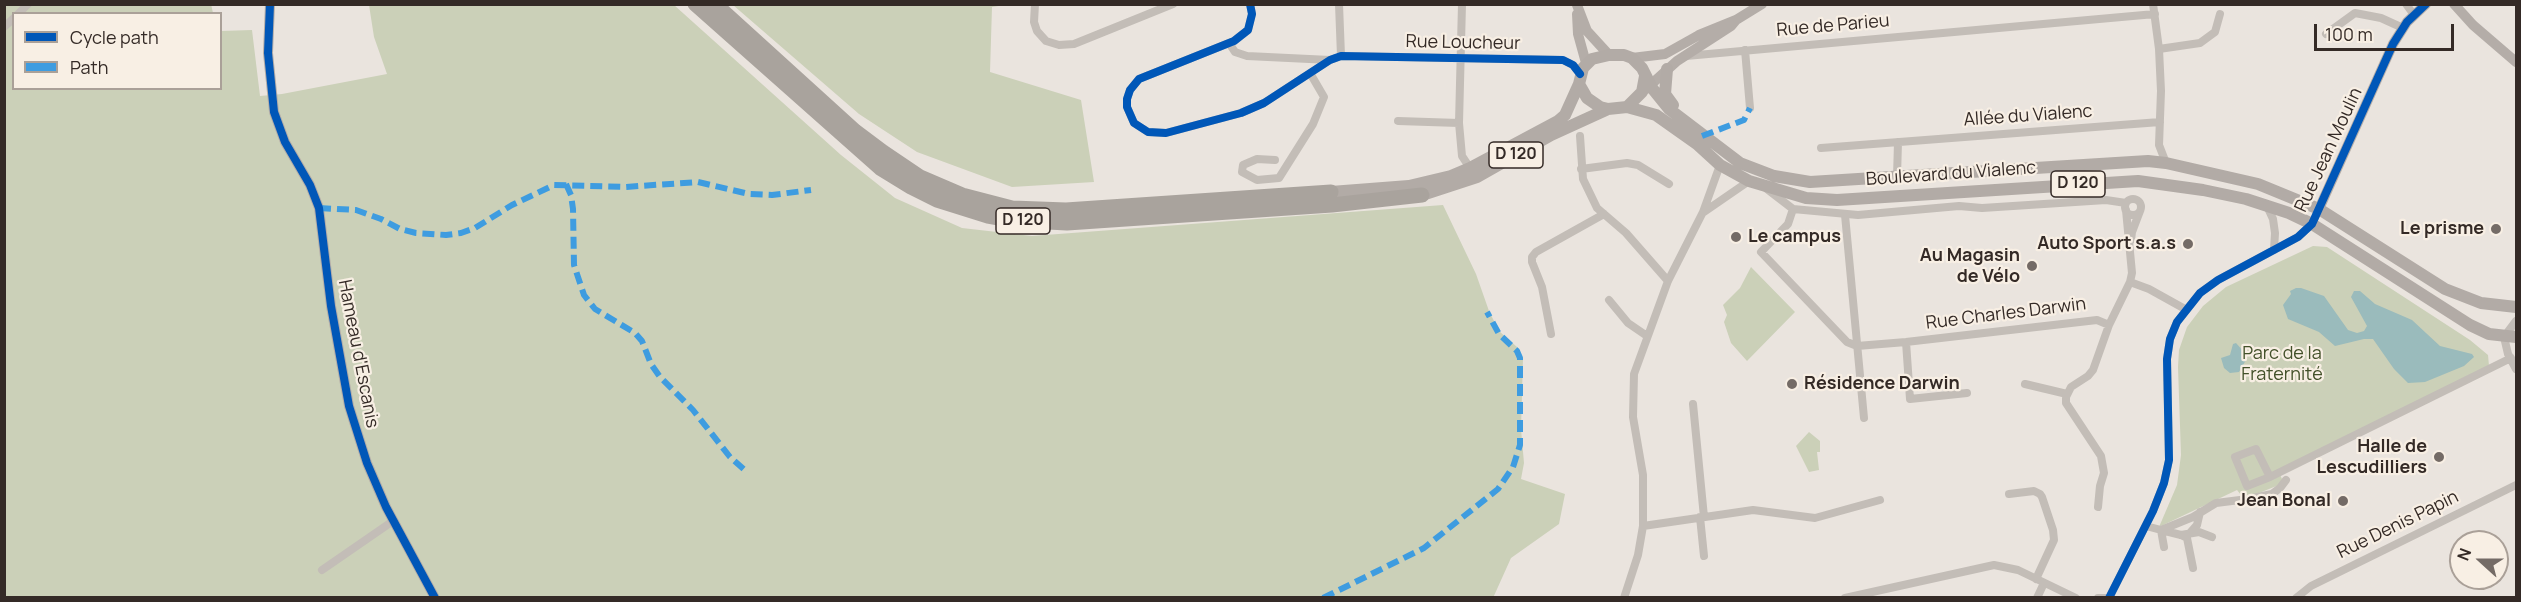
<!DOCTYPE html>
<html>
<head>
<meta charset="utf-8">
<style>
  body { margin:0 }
  #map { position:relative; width:2521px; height:602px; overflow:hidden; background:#eae4de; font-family:Manrope,sans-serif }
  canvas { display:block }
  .frame { position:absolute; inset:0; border:6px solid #342a26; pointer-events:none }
  .legend { position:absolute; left:12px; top:12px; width:210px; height:78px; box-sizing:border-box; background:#f8efe4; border:2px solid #aaa098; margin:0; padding:8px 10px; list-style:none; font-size:18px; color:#342a26 }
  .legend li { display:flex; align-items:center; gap:12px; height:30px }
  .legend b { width:30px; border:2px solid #aaa098 }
  .north { position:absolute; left:2449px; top:530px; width:60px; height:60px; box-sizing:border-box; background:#f8efe4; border:2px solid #aaa098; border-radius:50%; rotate:291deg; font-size:16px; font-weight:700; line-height:24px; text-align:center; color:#342a26 }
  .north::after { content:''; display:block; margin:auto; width:21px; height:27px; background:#746b66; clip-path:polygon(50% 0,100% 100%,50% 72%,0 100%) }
  .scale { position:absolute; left:2314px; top:24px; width:140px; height:27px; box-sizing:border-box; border:3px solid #342a26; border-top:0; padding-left:8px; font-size:18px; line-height:21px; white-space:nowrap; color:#342a26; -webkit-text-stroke:4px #f8efe4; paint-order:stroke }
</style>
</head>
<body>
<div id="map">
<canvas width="2521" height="602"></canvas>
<div class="frame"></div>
<ul class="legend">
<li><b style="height:8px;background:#0057b8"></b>Cycle path</li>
<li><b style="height:8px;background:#3e9ce0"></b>Path</li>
</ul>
<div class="north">N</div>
<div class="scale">100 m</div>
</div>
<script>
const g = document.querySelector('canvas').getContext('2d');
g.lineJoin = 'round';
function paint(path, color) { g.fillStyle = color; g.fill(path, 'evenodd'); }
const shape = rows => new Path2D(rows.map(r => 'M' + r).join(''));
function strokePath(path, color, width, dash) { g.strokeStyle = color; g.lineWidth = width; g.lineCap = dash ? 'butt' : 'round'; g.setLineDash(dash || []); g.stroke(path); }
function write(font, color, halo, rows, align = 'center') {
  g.font = font + ' Manrope,sans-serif'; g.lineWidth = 4.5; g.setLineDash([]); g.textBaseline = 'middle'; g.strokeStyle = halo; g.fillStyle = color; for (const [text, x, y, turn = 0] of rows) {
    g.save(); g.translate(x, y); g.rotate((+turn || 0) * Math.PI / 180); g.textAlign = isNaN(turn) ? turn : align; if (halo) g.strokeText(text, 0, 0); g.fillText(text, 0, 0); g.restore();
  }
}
const green = shape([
  [211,4,213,13,14,14,14,88,220,88,221,31,252,30,260,96,282,94,387,74,374,37,369,5,674,5,841,155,895,198,962,228,1032,236,1443,205,1476,274,1489,311,1499,331,1517,347,1523,359,1521,429,1524,463,1521,479,1565,494,1559,524,1511,558,1493,598,5,597,4,5],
  [733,5,1005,5,992,7,990,72,1081,100,1094,182,1012,187,917,152,859,114],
  [2313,246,2327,247,2470,340,2488,355,2489,366,2278,470,2282,479,2279,485,2249,497,2241,495,2237,490,2159,527,2177,485,2181,455,2178,367,2179,350,2187,327,2203,306,2226,287],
  [1751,267,1795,312,1747,361,1731,343,1724,322,1727,315,1723,305,1740,288],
  [1809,432,1820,441,1820,452,1817,452,1819,470,1809,472,1796,446]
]);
const water = shape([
  [2296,288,2301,288,2324,296,2348,330,2357,333,2364,331,2367,326,2351,297,2354,291,2360,291,2375,304,2412,320,2440,346,2472,354,2474,357,2464,366,2425,382,2408,383,2394,369,2373,339,2364,339,2335,346,2319,332,2288,319,2283,305,2291,294,2290,291],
  [2236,343,2244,352,2246,360,2239,372,2230,373,2224,368,2221,358,2230,355,2233,344]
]);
const street = shape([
  [1035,4,1034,22,1037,31,1046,41,1059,45,1074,44,1173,4],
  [1250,4,1252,14,1248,30,1234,41,1139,79,1130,90,1127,99,1127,107,1134,123,1148,132,1166,133,1241,113,1264,103,1330,60,1341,56,1563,60,1573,65,1580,74],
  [1339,4,1341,56],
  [1462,4,1459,123,1462,156,1470,168],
  [2153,4,2159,49,2161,91,2159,145,2166,163],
  [2406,4,2414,15],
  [18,14,28,4],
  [4,27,14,18],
  [2326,34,2355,13,2381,18,2403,28],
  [1229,43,1235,52,1247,56,1330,60],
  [2159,49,2200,43,2215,32,2220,14],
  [1745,50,1750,108],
  [1686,56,2155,14],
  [1398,121,1459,123],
  [1580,136,1583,179,1597,208,1626,233,1668,281],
  [1821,148,2160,122],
  [1275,160,1257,159,1243,165,1242,172,1257,180,1279,178,1313,124,1324,97,1310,73],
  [1581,169,1627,163,1638,165,1669,184],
  [1897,177,1898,142],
  [1767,189,1793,209],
  '2125 207a8 8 0 1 1 16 0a8 8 0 1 1-16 0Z',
  [2267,206,2273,219,2275,233,2274,250],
  [1793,209,1788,224,1761,252,1847,342,1857,346,1906,342,2097,320,2109,325],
  [1793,209,1858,215,1959,206,1982,208,2106,200,2126,203],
  [1704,212,1749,181],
  [1845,215,1864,418],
  [2131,240,2132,232,2140,211],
  [2130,282,2149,289,2185,309],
  [1609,300,1628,323,1647,336],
  [2516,321,2504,337,2508,354,2516,369],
  [1551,334,1542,287,1532,262,1532,257,1536,252,1604,214],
  [1906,342,1910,399,1967,393],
  [2025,384,2067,394],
  [1693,404,1704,517],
  [2270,477,2247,486,2235,457,2256,449,2270,477,2511,358],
  [2009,494,2034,491,2040,494,2042,497,2053,530,2054,540,2036,579],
  [2098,507,2100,486,2104,473,2101,456,2066,403,2066,397,2071,387,2088,376,2093,370,2109,325,2130,282,2132,273,2126,210],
  [1700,517,1704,556],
  [1643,526,1753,510,1815,518,1880,500],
  [2146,526,2161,530,2193,517,2216,503,2248,499,2272,494,2280,488,2286,480],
  [2161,530,2181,535,2187,538,2193,568],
  [2161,530,2164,547],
  [2190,533,2197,525,2200,512],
  [2181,535,2199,532,2212,537],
  [322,570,393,521],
  [1624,598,1638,555,1643,526,1643,475,1633,417,1634,374,1668,281,1703,212,1720,165],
  [1845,598,1994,565,2018,570,2076,598],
  [2037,598,2044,583],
  [2098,598,2109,598],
  [2109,598,2153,511,2164,483,2169,460,2167,359,2170,339,2177,322,2200,293,2218,280,2298,237,2312,224,2319,209],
  [2296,598,2311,586,2516,485]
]);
const secondary = shape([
  [270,4,268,53,274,112,285,142,310,185,319,208,331,306,349,406,367,463,386,507,435,598],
  [2454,4,2473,25,2516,62],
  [1577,5,1587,31,1609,55],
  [1577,14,1578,34,1586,63],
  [1699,35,1736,20,1762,4],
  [1632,58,1665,54,1699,35,1706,38],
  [1646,89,1677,61,1731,26,1736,20],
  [2319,209,2393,44,2407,22,2426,4]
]);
const primary = shape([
  [1667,69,1665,94,1673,105],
  [1645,76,1642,92,1627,107,1608,109,1600,107,1587,98,1579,84,1583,68,1592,59,1609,55,1624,55,1632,58,1642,68,1652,88,1669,109,1740,163,1774,176,1810,182,2148,161,2166,163,2258,184,2319,209,2445,289,2481,303,2516,307],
  [1627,107,1656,115,1697,144,1720,165,1749,181,1806,198,1837,200,2138,181,2203,190,2246,199,2289,213,2312,224,2470,325,2489,334,2516,337],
  [1331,192,1409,186,1451,176,1470,168,1558,121,1565,115,1579,84],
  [1422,195,1477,177,1551,135,1608,109]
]);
const highway = shape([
  [695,4,880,168,911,187,937,200,988,216,1010,220,1067,223,1332,205,1422,195],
  [715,4,855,131,883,152,920,177,962,195,1012,208,1066,210,1331,192]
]);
const quiet = shape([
  [1702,136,1744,120,1750,108],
  [566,184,571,195,573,209,574,265,584,295,595,309,635,333,642,341,651,364,660,377,693,410,730,457,747,472],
  [319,208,356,210,381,219,400,229,416,233,446,235,461,233,475,228,512,205,554,185,625,187,698,182,749,194,772,195,811,190],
  [1323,598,1424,548,1498,489,1513,467,1520,445,1520,358,1517,351,1499,334,1487,312]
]);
const cycleway = shape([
  [270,4,268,53,274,112,285,142,310,185,319,208,331,306,349,406,367,463,386,507,435,598],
  [1250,4,1252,14,1248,30,1234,41,1139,79,1130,90,1127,99,1127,107,1134,123,1148,132,1166,133,1241,113,1264,103,1330,60,1341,56,1563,60,1573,65,1580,74],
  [2109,598,2153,511,2164,483,2169,460,2167,359,2170,339,2177,322,2200,293,2218,280,2298,237,2312,224,2393,44,2407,22,2426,4]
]);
const markers = [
  [2496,229,6,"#746b66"],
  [1736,237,6,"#746b66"],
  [2188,244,6,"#746b66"],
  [2032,266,6,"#746b66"],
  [1792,384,6,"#746b66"],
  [2439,457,6,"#746b66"],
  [2343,501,6,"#746b66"]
];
const shields = [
  [1516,155,54],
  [2078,184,54],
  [1023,221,54]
];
const shieldNames = [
  ["D 120",1516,155],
  ["D 120",2078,184],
  ["D 120",1023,221]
];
const streetNames = [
  ["Rue de Parieu",1833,26,-5],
  ["Rue Loucheur",1463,43,1],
  ["Allée du Vialenc",2028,116,-4],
  ["Rue Jean Moulin",2329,150,-65],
  ["Boulevard du Vialenc",1951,174,-4],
  ["Rue Charles Darwin",2006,314,-7],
  ["Hameau d'Escanis",358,354,79],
  ["Rue Denis Papin",2398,525,-26]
];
const poiNames = [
  ["Le prisme",2484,229],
  ["Le campus",1748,237,"left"],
  ["Auto Sport s.a.s",2176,244],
  ["Au Magasin",2020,256],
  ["de Vélo",2020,277],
  ["Résidence Darwin",1804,384,"left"],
  ["Halle de",2427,447],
  ["Lescudilliers",2427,468],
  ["Jean Bonal",2331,501]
];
const parkNames = [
  ["Parc de la",2282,354],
  ["Fraternité",2282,375]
];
paint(green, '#cbd0b8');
paint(water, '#9abbbc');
strokePath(street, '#c3bdb7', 8);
strokePath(secondary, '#b4ada8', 10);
strokePath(primary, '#b2aba6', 12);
strokePath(highway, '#a9a39d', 15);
strokePath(quiet, '#3e9ce0', 6, [12, 6]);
strokePath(cycleway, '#0057b8', 8);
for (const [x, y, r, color] of markers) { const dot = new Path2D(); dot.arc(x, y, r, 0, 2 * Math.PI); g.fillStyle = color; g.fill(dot); strokePath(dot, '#f8efe4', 2); }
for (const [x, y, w] of shields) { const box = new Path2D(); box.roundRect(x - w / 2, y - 13, w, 26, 4.5); g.fillStyle = '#f8efe4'; g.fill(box); strokePath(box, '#342a26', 1.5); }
write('bold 16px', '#342a26', null, shieldNames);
write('18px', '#342a26', '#f8efe4', streetNames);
write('bold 18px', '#342a26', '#f8efe4', poiNames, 'right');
write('18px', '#43512a', '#f8efe4', parkNames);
</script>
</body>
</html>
